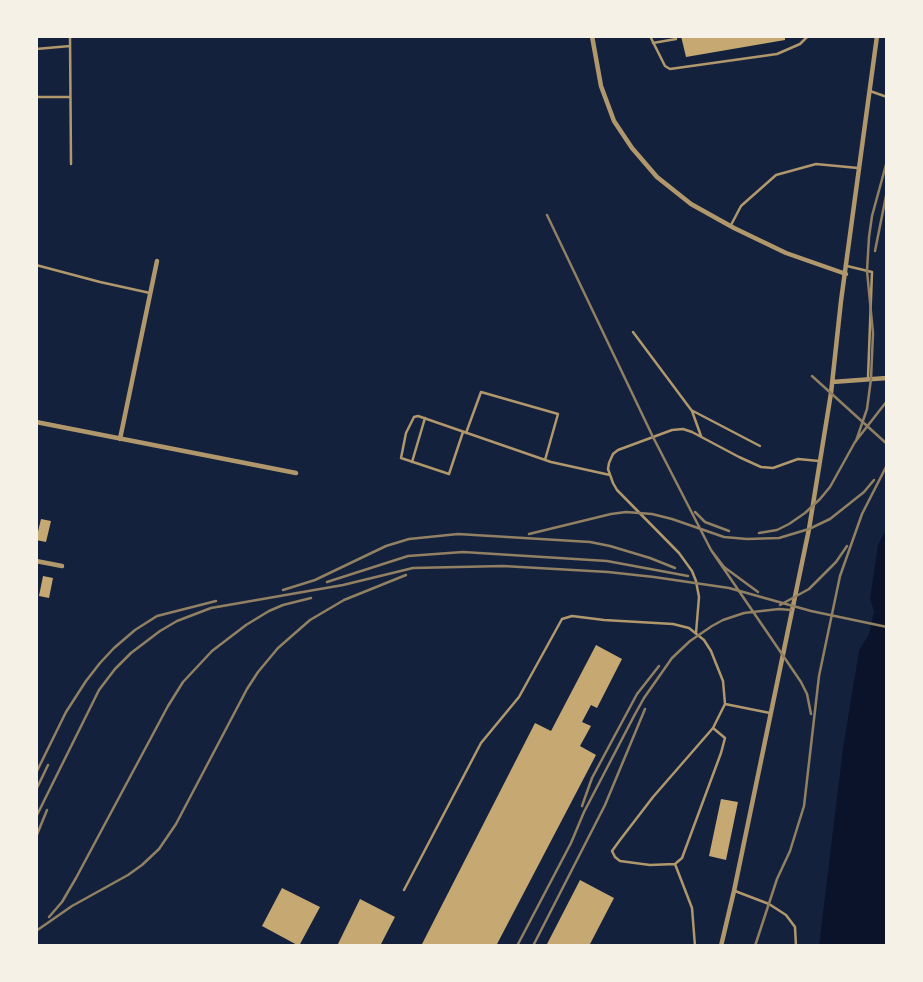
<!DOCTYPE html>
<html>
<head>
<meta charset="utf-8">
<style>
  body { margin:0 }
  #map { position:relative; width:923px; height:982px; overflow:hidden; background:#14213d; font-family:"PT Sans",sans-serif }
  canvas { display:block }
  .frame { position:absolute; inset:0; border:38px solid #f6f1e7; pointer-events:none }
</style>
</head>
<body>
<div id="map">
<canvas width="923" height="982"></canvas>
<div class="frame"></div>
</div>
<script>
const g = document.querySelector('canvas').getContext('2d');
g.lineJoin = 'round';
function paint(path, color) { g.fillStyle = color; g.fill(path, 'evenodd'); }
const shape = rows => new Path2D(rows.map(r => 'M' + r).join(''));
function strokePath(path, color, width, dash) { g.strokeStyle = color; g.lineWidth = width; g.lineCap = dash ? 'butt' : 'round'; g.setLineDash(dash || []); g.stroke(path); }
const water = shape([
  [887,528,887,946,819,946,843,748,859,651,869,634,874,611,870,599,878,545]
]);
const building = shape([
  [681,36,785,36,785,40,686,57],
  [41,519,51,521,46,542,36,540],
  [43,576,53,578,49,598,39,596],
  [596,645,622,659,597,708,591,705,582,722,591,726,580,746,596,755,496,946,421,946,535,723,551,731],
  [721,799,738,802,726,860,709,856],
  [580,880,614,898,589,946,546,946],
  [282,888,320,907,299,946,262,926],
  [360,899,395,917,380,946,337,946]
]);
const service = shape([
  [70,36,71,164],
  [650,36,665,66,670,69,777,54,800,44,808,36],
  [653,43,676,39],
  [36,49,70,46],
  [870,91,887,97],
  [36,97,70,97],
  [731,225,741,206,776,175,816,164,858,168],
  [36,265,100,282,150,293],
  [847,266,872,272,868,378],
  [633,332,692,411,701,436],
  [693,411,760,446],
  [463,432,449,474,401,458,406,433,414,417,418,416,551,462,610,475],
  [466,433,481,392,558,414,545,460],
  [412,462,425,418],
  [696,633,699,597,696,581,692,571,679,553,617,490,613,483,608,469,609,463,613,454,618,450,672,430,683,429,692,432,739,457,761,467,773,468,798,459,819,461],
  [713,728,725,738,721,753,682,858,675,864,650,865,620,861,615,857,612,851,620,840,653,797,713,728,725,704],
  [675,864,692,908,695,946],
  [404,890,481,743,519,697,562,619,572,616,604,620,673,624,689,628,704,640,711,651,723,681,725,704,770,713],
  [735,891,769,904,786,915,795,927,796,946]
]);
const minor = shape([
  [592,36,601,86,614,121,632,148,657,177,691,204,734,228,786,253,846,274],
  [832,382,887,378],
  [36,422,296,473],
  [120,439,157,261],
  [36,561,62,566],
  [721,946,734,891,809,529,831,393,841,301,877,36]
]);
const rail = shape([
  [547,215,653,437,711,550],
  [875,251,887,191],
  [812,376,887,444],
  [856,441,867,409,871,379,873,333,867,271,869,237,872,216,887,161],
  [695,512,705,522,729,531],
  [759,533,777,530,789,524,805,513,820,499,830,487,855,442,887,401],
  [529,534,611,514,626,512,652,514,672,519,724,537,747,539,779,538,809,529,830,519,864,492,874,480],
  [327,582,408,556,463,552,607,561,688,576],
  [283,590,315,580,386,546,409,539,458,534,590,542,610,546,650,558,675,568],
  [758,592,724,567,711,550,801,682,807,694,811,714],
  [780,605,809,589,836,562,847,546],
  [36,773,66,712,86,681,100,663,114,648,135,630,157,616,216,601],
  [36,790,48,765],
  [582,806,592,778,637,694,659,666],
  [36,817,99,690,115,669,131,653,160,631,177,621,211,608,343,585,413,568,503,566,608,572,654,577,729,588,811,611,887,627],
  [36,837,47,810],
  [49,917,62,902,76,878,168,706,183,682,212,651,246,625,269,611,283,605,311,598],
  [36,931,72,906,128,875,142,865,159,849,176,824,247,689,258,672,278,648,310,620,344,600,406,575],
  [517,946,571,843,584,812,634,716,644,698,672,658,690,641,712,626,723,620,744,613,779,609,791,610],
  [533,946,605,805,645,709],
  [755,946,777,879,790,851,804,806,819,676,840,576,862,514,887,465]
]);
paint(water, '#0b132b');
paint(building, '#c6a872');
strokePath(service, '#b1986c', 2.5);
strokePath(minor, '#b1986c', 4.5);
strokePath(rail, '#918062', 2.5);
</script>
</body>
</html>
